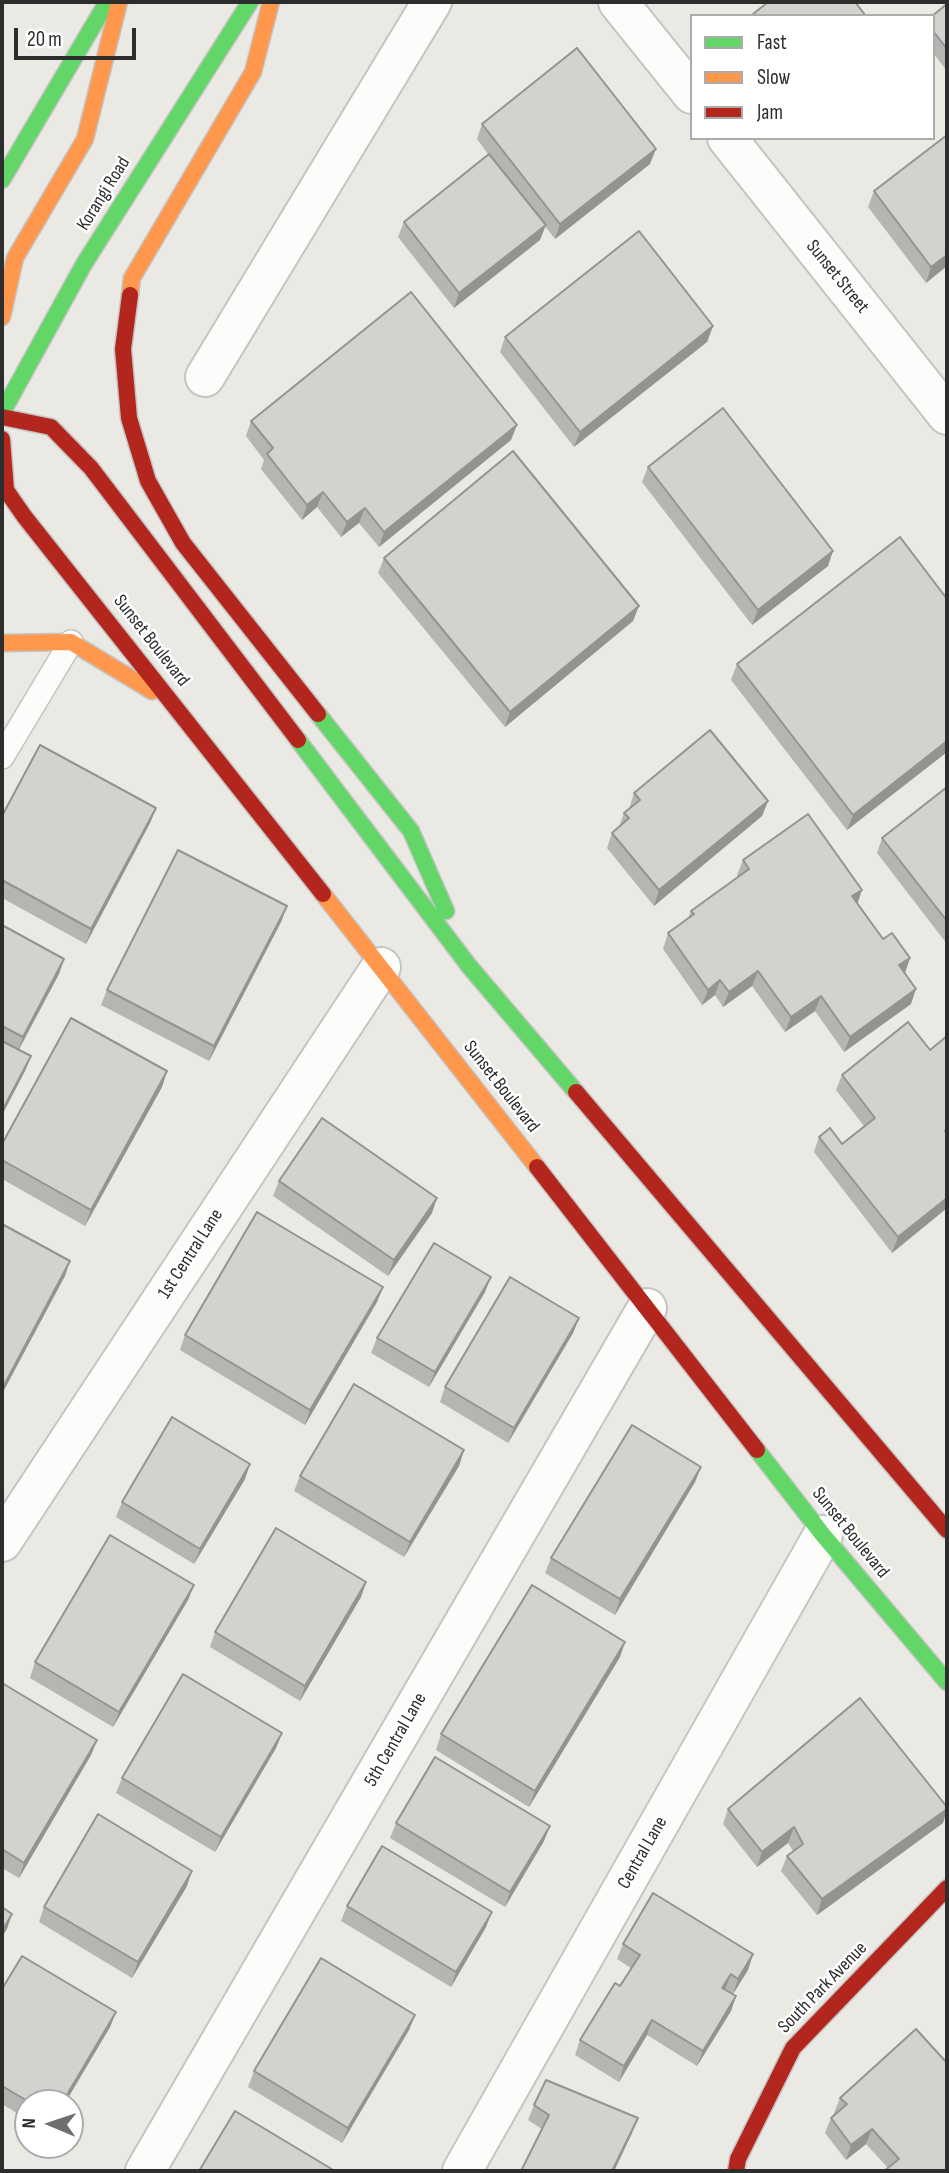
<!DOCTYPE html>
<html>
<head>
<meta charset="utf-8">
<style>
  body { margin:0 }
  #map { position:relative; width:949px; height:2173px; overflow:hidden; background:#eae9e4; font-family:"Sofia Sans Condensed",sans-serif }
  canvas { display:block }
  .frame { position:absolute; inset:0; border:4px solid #2d2d2d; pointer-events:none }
  .legend { position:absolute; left:690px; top:14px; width:245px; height:126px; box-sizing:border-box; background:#fff; border:2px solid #ababab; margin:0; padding:9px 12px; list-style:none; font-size:21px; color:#2d2d2d }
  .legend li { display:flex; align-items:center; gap:14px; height:35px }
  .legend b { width:35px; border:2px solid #ababab }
  .north { position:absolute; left:14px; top:2089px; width:70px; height:70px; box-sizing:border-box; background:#fff; border:2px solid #ababab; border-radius:50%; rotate:272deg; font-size:19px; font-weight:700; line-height:28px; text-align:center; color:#2d2d2d }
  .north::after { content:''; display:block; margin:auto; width:24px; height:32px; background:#6f6f6d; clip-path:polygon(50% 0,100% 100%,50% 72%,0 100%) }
  .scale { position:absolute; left:14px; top:28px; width:122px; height:32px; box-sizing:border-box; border:4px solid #2d2d2d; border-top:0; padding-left:9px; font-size:21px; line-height:24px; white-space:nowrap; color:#2d2d2d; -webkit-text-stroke:5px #fff; paint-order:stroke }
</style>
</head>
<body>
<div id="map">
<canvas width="949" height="2173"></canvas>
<div class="frame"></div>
<ul class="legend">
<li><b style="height:9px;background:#63d668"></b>Fast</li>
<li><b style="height:9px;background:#ff974d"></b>Slow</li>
<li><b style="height:9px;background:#b3261e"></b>Jam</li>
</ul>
<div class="north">N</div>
<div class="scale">20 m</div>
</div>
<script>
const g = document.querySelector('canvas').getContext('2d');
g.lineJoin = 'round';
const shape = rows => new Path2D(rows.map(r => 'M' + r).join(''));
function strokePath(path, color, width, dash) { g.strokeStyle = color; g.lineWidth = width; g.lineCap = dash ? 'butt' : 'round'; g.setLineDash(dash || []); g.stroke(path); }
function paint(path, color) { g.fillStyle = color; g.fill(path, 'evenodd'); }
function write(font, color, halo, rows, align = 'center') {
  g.font = font + ' "Sofia Sans Condensed",sans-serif'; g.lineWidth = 5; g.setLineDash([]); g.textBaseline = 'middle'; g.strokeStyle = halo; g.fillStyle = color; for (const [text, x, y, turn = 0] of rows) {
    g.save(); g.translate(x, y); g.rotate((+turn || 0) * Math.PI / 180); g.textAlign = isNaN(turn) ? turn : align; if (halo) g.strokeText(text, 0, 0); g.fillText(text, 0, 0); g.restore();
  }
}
const lane = shape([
  [2,757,71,642]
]);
const street = shape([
  [618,2,692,94],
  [727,138,947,415],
  [205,377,432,2],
  [2,1542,381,967],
  [145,2171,647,1308],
  [462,2171,823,1535]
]);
const fast = shape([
  [2,180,106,4],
  [2,413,84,264,250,2],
  [318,714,411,831,446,911],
  [298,740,469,966,576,1092],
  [757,1450,823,1535,947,1682]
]);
const slow = shape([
  [130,295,132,278,253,72,271,2],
  [2,317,15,258,85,139,119,2],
  [2,643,71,642,152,691],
  [323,894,537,1167]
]);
const jam = shape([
  [130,295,123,349,129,418,148,481,183,543,318,714],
  [2,417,51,427,91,468,298,740],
  [2,439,6,490,24,516,323,894],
  [576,1092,947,1530],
  [537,1167,757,1450],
  [736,2171,738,2159,793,2048,947,1888]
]);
const wall = shape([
  [947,4,947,71,933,53,933,16],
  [482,124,650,164,555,239,545,226,540,240,454,308,398,237,404,222,488,154,477,139],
  [947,135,947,266,926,283,868,207,874,191],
  [713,326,707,342,574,447,500,352,505,337],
  [251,421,511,440,379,547,359,523,341,537,317,507,302,520,261,469,264,460,246,436],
  [648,467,828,566,752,625,642,482],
  [384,558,633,621,505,727,378,573],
  [947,599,947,752,847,830,731,680,737,664],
  [947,787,947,944,877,853,882,838],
  [634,793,768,801,762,816,654,906,607,848,612,833,619,827,624,813,629,809],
  [156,808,150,823,86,944,2,898,2,816],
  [743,860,857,903,905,973,911,1004,844,1052,815,1011,785,1032,752,986,723,1007,715,995,702,1005,663,949,668,933,688,918,691,911,738,877,737,875],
  [287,906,281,922,209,1061,101,1005,107,990],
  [2,925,64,959,59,974,19,1050,25,1071,2,1115],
  [947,1036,947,1208,892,1253,814,1152,819,1137,842,1144,864,1126,836,1090,842,1075,930,1050],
  [167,1071,162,1087,85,1226,2,1179,2,1144],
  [279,1181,432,1213,388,1276,273,1196],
  [383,1287,377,1302,305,1425,180,1350,185,1335],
  [485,1292,429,1387,371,1353,377,1338],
  [579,1318,573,1333,508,1443,440,1402,445,1387],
  [464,1450,459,1466,404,1557,294,1491,300,1476],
  [701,1467,695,1482,615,1615,545,1573,551,1558],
  [245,1479,194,1564,116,1517,122,1502],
  [366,1582,361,1597,300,1701,210,1647,215,1632],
  [194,1585,188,1600,113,1727,30,1678,35,1662],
  [620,1657,529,1807,436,1750,441,1734],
  [2,1683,97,1740,91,1755,19,1878,2,1868],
  [282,1733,276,1748,215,1852,116,1793,122,1778],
  [947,1807,947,1811,943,1823,817,1915,781,1871,787,1856,793,1851,788,1843,757,1867,723,1824,728,1809],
  [396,1823,544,1841,505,1907,390,1838],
  [187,1886,132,1978,39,1922,44,1907],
  [347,1906,486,1927,451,1987,341,1921],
  [623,1944,753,1954,748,1970,733,1994,736,1996,731,2011,697,2066,647,2035,619,2082,575,2055,580,2040,620,1986,631,1968,617,1959],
  [2,1989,116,2012,110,2027,65,2103,28,2103,28,2120,2,2104],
  [415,2015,409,2030,342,2143,248,2087,254,2071],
  [840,2098,947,2171,888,2168,866,2144,846,2160,825,2133,831,2118,835,2114,834,2113],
  [534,2105,632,2133,614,2171,521,2171,542,2129,528,2120]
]);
const shadedWall = shape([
  [656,149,650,164,555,239,560,224],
  [546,225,540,240,454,308,459,293],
  [947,255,947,266,926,283,931,267],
  [713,326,707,342,574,447,580,432],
  [517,425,511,440,379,547,384,532],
  [323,492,317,507,302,520,307,505],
  [365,508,359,523,341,537,347,522],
  [833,551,828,566,752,625,758,610],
  [639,606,633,621,505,727,510,712],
  [947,741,947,752,847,830,853,815],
  [768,801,762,816,654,906,659,890],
  [156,808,150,823,86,944,91,929],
  [862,890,857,905,852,896],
  [287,906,281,922,209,1061,214,1046],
  [910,958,905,973,899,965],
  [64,959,59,974,17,1052,23,1037],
  [758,971,752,986,723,1007,729,992],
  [720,980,715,995,702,1005,708,990],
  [916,989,911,1004,844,1052,850,1037],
  [821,996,815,1011,785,1032,791,1017],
  [31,1056,25,1071,2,1115,2,1111],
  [167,1071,162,1087,85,1226,91,1210],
  [437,1198,432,1213,388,1276,394,1260],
  [947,1198,947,1208,892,1253,898,1237],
  [70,1261,65,1276,2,1394,2,1389],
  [491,1277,485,1292,429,1387,435,1372],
  [383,1287,377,1302,305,1425,310,1410],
  [579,1318,573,1333,508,1443,514,1428],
  [464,1450,459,1466,404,1557,410,1542],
  [250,1464,245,1479,194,1564,200,1549],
  [701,1467,695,1482,615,1615,620,1599],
  [366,1582,361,1597,300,1701,305,1686],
  [194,1585,188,1600,113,1727,119,1712],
  [625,1642,620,1657,529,1807,535,1791],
  [282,1733,276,1748,215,1852,221,1837],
  [97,1740,91,1755,19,1878,24,1863],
  [947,1809,943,1823,817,1915,822,1899],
  [550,1826,544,1841,505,1907,510,1892],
  [794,1827,788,1843,757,1867,762,1852],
  [192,1871,187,1886,132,1978,138,1962],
  [492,1912,486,1927,451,1987,456,1972],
  [12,1914,7,1929,2,1937,2,1931],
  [753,1954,748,1970,733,1994,738,1979],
  [731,1974,725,1990,722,1988],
  [736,1996,731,2011,697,2066,703,2051],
  [116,2012,110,2027,65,2103,62,2103],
  [415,2015,409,2030,342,2143,348,2128],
  [652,2020,647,2035,619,2082,624,2066],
  [638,2118,632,2133,614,2171,612,2171],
  [872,2129,866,2144,846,2160,851,2145]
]);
const building = shape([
  [768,2,855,2,866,16,754,16,753,14,768,2],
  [947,4,947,49,933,31,933,16,932,16,947,4],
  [577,48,656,149,560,224,482,124,577,48],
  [947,135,947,255,931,267,874,191,947,135],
  [489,154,546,225,459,293,404,222,489,154],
  [639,231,713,326,580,432,505,337,639,231],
  [411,292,517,425,384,532,365,508,347,522,323,492,307,505,267,454,273,448,251,421,411,292],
  [723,408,833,551,758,610,648,467,723,408],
  [513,451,639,606,510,712,384,558,513,451],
  [900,537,947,599,947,741,853,815,737,664,900,537],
  [710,730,768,801,659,890,612,833,629,818,624,813,640,800,634,793,710,730],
  [40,745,156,808,91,929,2,880,2,816,40,745],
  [947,787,947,921,882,838,947,787],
  [808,814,862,890,852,896,883,939,892,933,910,958,899,965,916,989,850,1037,821,996,791,1017,758,971,729,992,720,980,708,990,668,933,694,914,691,911,749,869,743,860,808,814],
  [178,850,287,906,214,1046,107,990,178,850],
  [2,925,64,959,23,1037,2,1026,2,925],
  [71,1018,167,1071,91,1210,2,1160,2,1144,71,1018],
  [908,1022,930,1050,947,1036,947,1129,945,1131,947,1134,947,1198,898,1237,819,1137,830,1128,842,1144,875,1118,842,1075,908,1022],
  [2,1041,31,1056,2,1111,2,1041],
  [322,1118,437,1198,394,1260,279,1181,322,1118],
  [257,1212,383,1287,310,1410,185,1335,257,1212],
  [2,1224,70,1261,2,1389,2,1224],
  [434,1243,491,1277,435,1372,377,1338,434,1243],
  [510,1277,579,1318,514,1428,445,1387,510,1277],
  [354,1384,464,1450,410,1542,300,1476,354,1384],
  [172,1417,250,1464,200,1549,122,1502,172,1417],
  [632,1425,701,1467,620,1599,551,1558,632,1425],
  [276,1528,366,1582,305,1686,215,1632,276,1528],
  [110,1535,194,1585,119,1712,35,1662,110,1535],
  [532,1585,625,1642,535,1791,441,1734,532,1585],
  [183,1674,282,1733,221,1837,122,1778,183,1674],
  [2,1683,97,1740,24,1863,2,1849,2,1683],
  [860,1698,947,1807,947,1809,822,1899,787,1856,803,1844,794,1827,762,1852,728,1809,860,1698],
  [435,1757,550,1826,510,1892,396,1823,435,1757],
  [98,1814,192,1871,138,1962,44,1907,98,1814],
  [382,1846,492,1912,456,1972,347,1906,382,1846],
  [653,1893,753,1954,738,1979,731,1974,722,1988,736,1996,703,2051,652,2020,624,2066,580,2040,615,1983,620,1986,640,1955,623,1944,653,1893],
  [2,1907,12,1914,2,1931,2,1907],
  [22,1956,116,2012,62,2103,31,2103,2,2086,2,1989,22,1956],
  [321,1958,415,2015,348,2128,254,2071,321,1958],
  [916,2029,947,2063,947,2171,884,2171,899,2159,872,2129,851,2145,831,2118,847,2104,840,2098,916,2029],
  [546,2080,638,2118,612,2171,521,2171,549,2115,534,2105,546,2080],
  [235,2111,335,2171,199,2171,235,2111]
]);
const streetNames = [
  ["Korangi Road",104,194,-58],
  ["Sunset Street",837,277,51],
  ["Sunset Boulevard",151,641,52],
  ["Sunset Boulevard",501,1087,52],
  ["1st Central Lane",191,1254,-57],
  ["Sunset Boulevard",850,1533,51],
  ["5th Central Lane",396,1740,-60],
  ["Central Lane",643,1853,-60],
  ["South Park Avenue",823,1988,-46]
];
strokePath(lane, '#c4c4c3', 26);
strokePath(street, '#c4c4c3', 42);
strokePath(fast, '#c4c4c3', 19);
strokePath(slow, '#c4c4c3', 19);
strokePath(jam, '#c4c4c3', 19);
strokePath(lane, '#fcfcfb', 23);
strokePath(street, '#fcfcfb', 38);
strokePath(fast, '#63d668', 16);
strokePath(slow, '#ff974d', 16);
strokePath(jam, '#b3261e', 16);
paint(wall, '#b5b5b2');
paint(shadedWall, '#949391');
paint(building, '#d3d2cf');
strokePath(building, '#949391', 2);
write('19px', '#2d2d2d', '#fff', streetNames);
</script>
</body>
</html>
